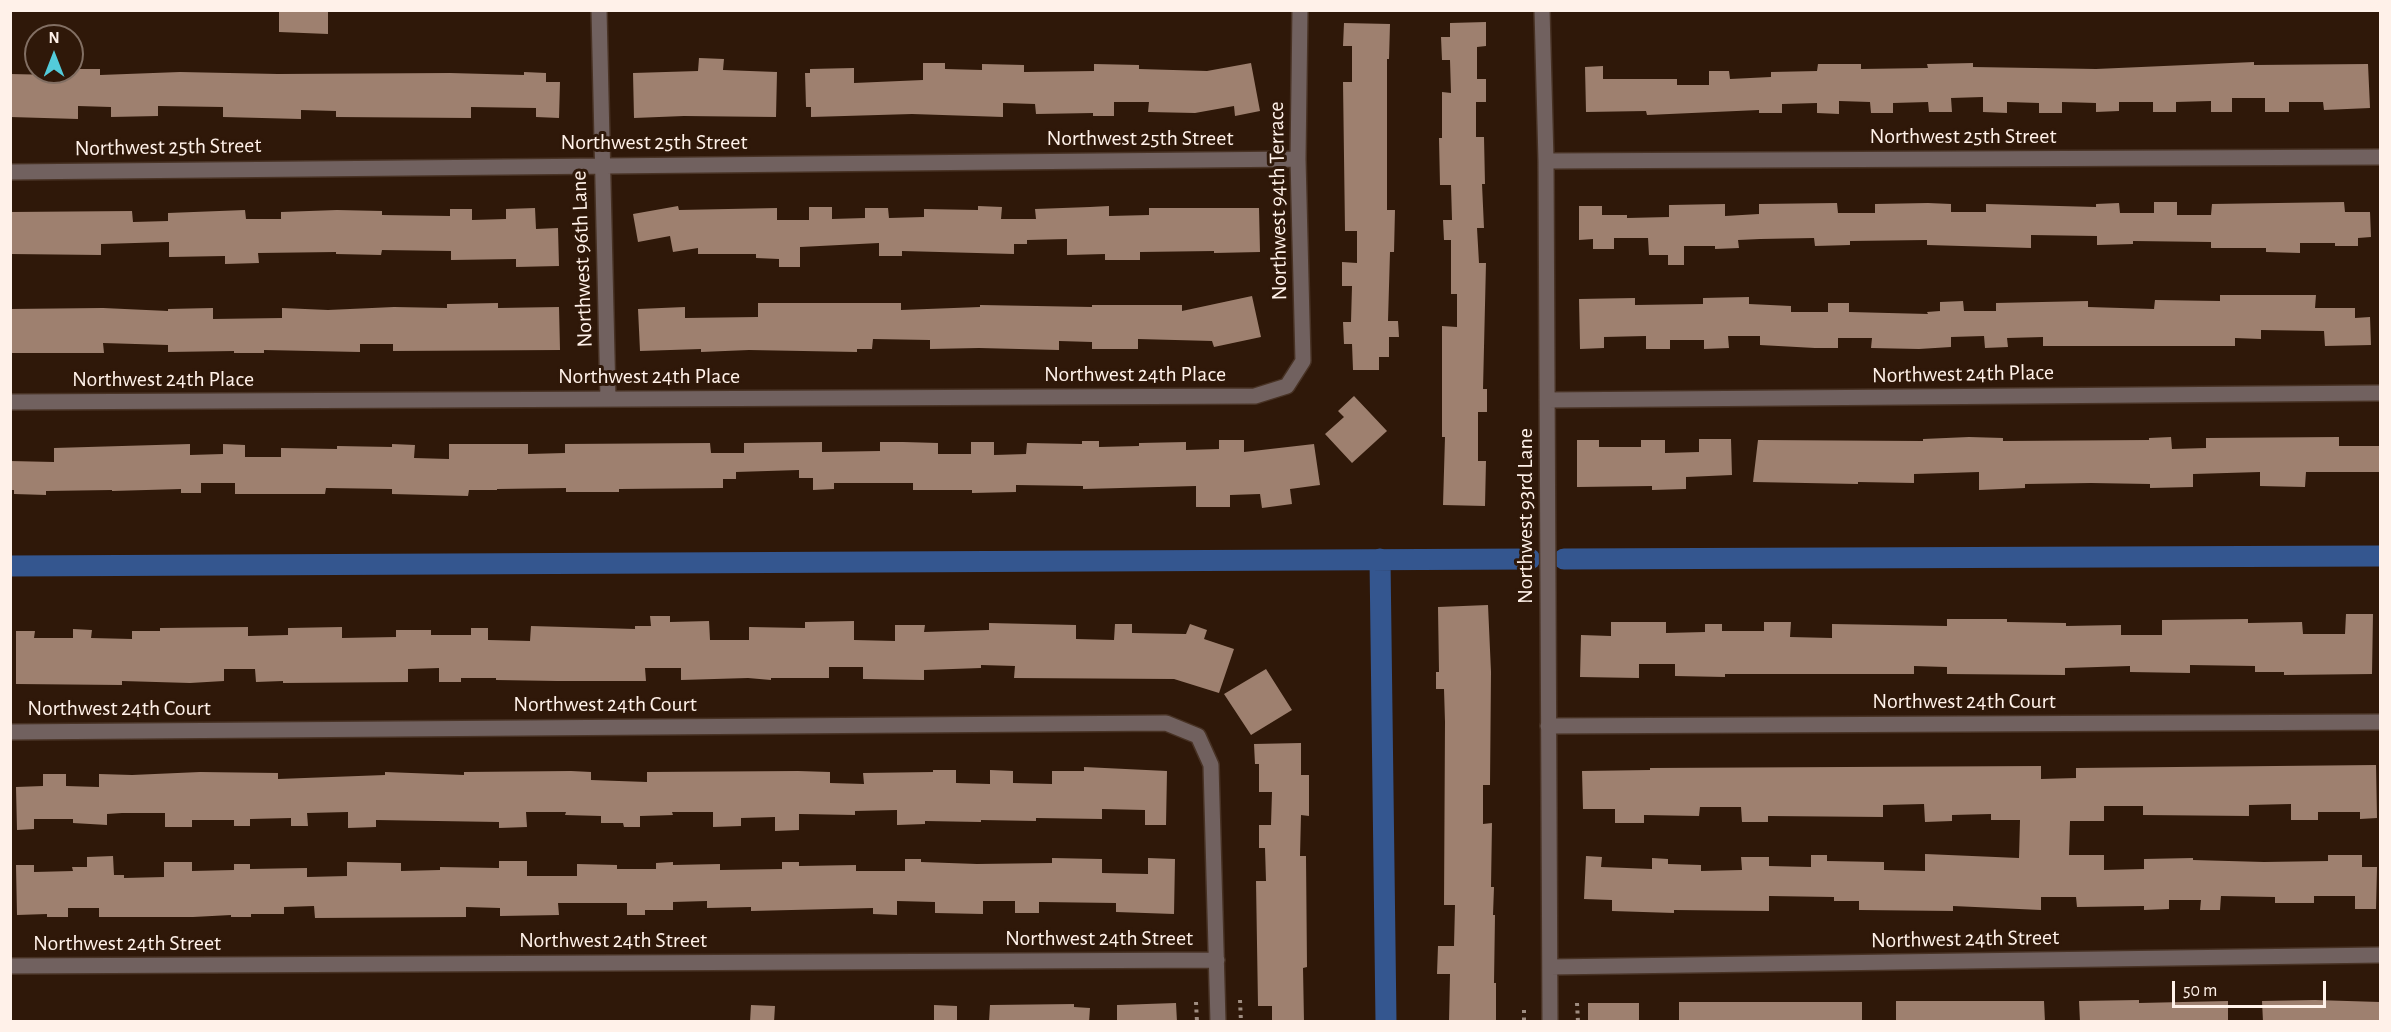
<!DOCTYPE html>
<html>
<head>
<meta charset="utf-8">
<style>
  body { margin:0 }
  #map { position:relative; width:2391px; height:1032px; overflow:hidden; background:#2f1809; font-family:"Alegreya Sans",sans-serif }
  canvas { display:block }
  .frame { position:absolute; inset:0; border:12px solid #fff1e9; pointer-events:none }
  .north { position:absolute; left:24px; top:24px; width:60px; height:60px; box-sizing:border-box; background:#2f1809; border:2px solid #826f63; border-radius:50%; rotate:0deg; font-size:16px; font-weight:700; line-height:24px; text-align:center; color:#fff1e9 }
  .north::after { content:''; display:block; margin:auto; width:21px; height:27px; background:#53cbda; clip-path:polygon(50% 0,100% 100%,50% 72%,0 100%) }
  .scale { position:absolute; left:2172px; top:981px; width:154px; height:27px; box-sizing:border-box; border:3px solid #fff1e9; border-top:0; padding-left:8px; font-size:18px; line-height:21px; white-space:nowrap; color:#fff1e9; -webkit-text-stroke:4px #2f1809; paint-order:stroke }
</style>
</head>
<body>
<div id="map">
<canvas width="2391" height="1032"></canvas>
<div class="frame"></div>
<div class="north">N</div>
<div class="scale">50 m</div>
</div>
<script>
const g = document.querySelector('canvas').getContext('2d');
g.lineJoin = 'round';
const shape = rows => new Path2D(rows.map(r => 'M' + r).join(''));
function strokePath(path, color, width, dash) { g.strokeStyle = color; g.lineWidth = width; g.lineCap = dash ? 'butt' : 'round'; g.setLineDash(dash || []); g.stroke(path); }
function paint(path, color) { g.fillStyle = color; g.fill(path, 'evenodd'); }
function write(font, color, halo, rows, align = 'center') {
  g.font = font + ' "Alegreya Sans",sans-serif'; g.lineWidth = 6; g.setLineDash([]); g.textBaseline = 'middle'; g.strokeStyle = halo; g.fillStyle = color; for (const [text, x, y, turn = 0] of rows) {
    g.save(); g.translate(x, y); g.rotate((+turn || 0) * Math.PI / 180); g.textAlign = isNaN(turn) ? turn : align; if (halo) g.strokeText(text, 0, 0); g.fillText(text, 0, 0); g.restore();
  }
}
const canal = shape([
  [1380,559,1386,1022],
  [1564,559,2380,556],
  [10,566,1530,559]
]);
const building = shape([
  [279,10,328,10,328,34,279,32],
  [1486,22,1486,46,1477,47,1477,79,1486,79,1486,102,1476,102,1476,137,1484,137,1485,184,1482,184,1484,228,1477,228,1479,263,1486,263,1483,389,1487,389,1487,412,1478,412,1478,461,1486,461,1485,506,1443,505,1445,437,1442,437,1442,326,1457,327,1457,294,1451,294,1451,240,1444,240,1443,220,1452,220,1451,185,1440,185,1439,138,1442,138,1442,92,1451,93,1450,60,1442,60,1441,37,1450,37,1450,23],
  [1344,23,1390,24,1389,59,1387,59,1387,210,1395,210,1394,252,1390,252,1388,321,1398,321,1399,337,1389,337,1389,357,1379,357,1379,370,1353,370,1352,344,1344,344,1343,322,1351,322,1352,286,1342,286,1342,262,1357,263,1357,231,1345,231,1343,82,1352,82,1352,46,1343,46],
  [699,58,724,59,723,70,777,72,776,117,684,116,634,118,633,73,698,71],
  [2254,62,2254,65,2368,64,2370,108,2324,110,2323,102,2289,102,2289,112,2265,112,2265,98,2232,98,2232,112,2211,112,2211,101,2176,102,2176,112,2153,112,2153,102,2119,102,2119,111,2096,112,2096,103,2062,102,2062,113,2039,113,2039,103,2007,102,2007,113,1983,112,1983,97,1951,98,1952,112,1929,112,1928,102,1893,103,1893,113,1871,113,1870,102,1839,101,1839,114,1817,113,1817,103,1782,104,1782,113,1759,113,1759,110,1647,115,1646,111,1586,112,1585,67,1603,66,1603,79,1677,79,1677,85,1709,85,1709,71,1729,71,1730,79,1771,77,1771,72,1817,71,1818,64,1861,64,1861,69,1928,68,1927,64,1973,63,1973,67,2096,69],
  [923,63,945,63,945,69,982,70,982,64,1024,65,1024,72,1094,71,1094,64,1139,65,1139,69,1207,71,1251,63,1260,111,1235,116,1234,106,1195,113,1148,112,1149,102,1114,102,1114,116,1093,116,1093,113,1036,114,1035,104,1003,103,1003,117,912,114,811,117,811,107,806,107,805,73,810,73,810,69,854,68,854,83,923,80],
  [72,69,100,69,100,75,180,72,278,74,450,73,524,75,524,72,546,73,546,82,560,82,559,118,536,117,536,108,471,107,471,118,336,117,336,111,301,110,301,119,223,117,223,107,158,106,158,116,111,117,111,107,78,106,78,119,10,117,10,74,56,75,56,72,72,72],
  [2154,202,2177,202,2177,215,2211,215,2212,204,2344,202,2345,212,2370,212,2371,237,2358,238,2358,246,2335,246,2335,243,2300,243,2300,253,2266,252,2266,248,2211,248,2211,242,2133,241,2133,244,2097,245,2097,236,2031,235,2031,248,1927,245,1927,240,1850,241,1850,245,1815,246,1814,238,1760,239,1738,240,1739,248,1715,249,1715,246,1684,246,1684,265,1668,265,1668,255,1649,255,1648,238,1614,238,1614,249,1593,249,1593,239,1579,240,1579,206,1602,206,1602,215,1627,215,1627,218,1669,217,1669,205,1725,204,1725,216,1759,214,1759,204,1837,203,1838,213,1875,213,1875,204,1928,203,1951,204,1951,212,1986,212,1986,204,2096,207,2096,204,2119,203,2120,213,2154,213],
  [678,206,679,210,777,208,777,220,809,220,809,207,832,207,832,219,865,218,865,208,888,208,889,218,924,217,924,209,978,210,978,206,1002,207,1001,219,1036,219,1035,209,1090,207,1109,206,1109,216,1149,215,1149,208,1259,208,1260,252,1214,253,1214,251,1140,252,1140,260,1105,260,1105,254,1067,255,1067,239,1027,240,1027,244,1014,244,1014,254,902,251,902,256,879,256,879,243,800,247,800,267,779,267,779,259,756,258,756,254,698,254,698,248,673,252,670,236,638,242,633,214],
  [535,208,536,229,558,228,559,266,516,267,516,259,451,260,451,251,382,250,381,255,336,254,336,252,258,253,259,263,225,264,225,256,169,257,169,242,101,244,101,255,10,254,10,212,132,211,133,222,168,221,168,213,245,210,246,219,281,219,281,212,337,210,382,211,382,215,450,216,450,209,472,209,472,220,506,219,506,209],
  [2220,295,2316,295,2315,308,2355,308,2355,318,2370,317,2371,345,2325,346,2324,331,2261,330,2261,339,2235,338,2235,346,2043,346,2043,337,2007,338,2008,347,1985,348,1984,336,1951,337,1951,347,1919,349,1871,348,1872,338,1838,338,1838,348,1815,348,1760,345,1760,336,1728,336,1729,348,1704,349,1704,340,1670,340,1670,349,1646,349,1646,336,1604,337,1604,348,1580,349,1579,299,1635,298,1635,305,1703,304,1703,298,1749,297,1749,304,1791,306,1791,312,1828,312,1828,303,1849,303,1849,312,1928,314,1927,312,1940,311,1940,302,1963,301,1964,311,1996,311,1996,303,2088,301,2088,307,2154,309,2155,300,2220,301],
  [1252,296,1261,337,1214,347,1212,341,1138,339,1138,349,1092,349,1092,342,1059,341,1059,350,979,348,930,349,930,340,873,339,872,349,857,349,857,352,749,350,701,352,701,349,640,351,638,309,685,307,685,318,758,317,758,303,901,303,901,310,980,307,980,305,1092,307,1092,305,1182,305,1182,311],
  [498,303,498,308,559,307,560,350,393,351,393,344,360,344,360,352,264,350,264,353,234,353,234,351,168,352,168,345,103,343,104,353,10,353,10,309,103,308,168,311,168,309,213,308,213,319,282,318,282,308,328,310,394,307,447,308,447,304],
  [1354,396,1387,431,1352,463,1325,434,1344,417,1338,411],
  [1969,437,2003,438,2003,441,2149,440,2149,438,2171,437,2172,449,2206,448,2206,438,2339,437,2339,446,2380,446,2380,472,2306,472,2305,487,2260,486,2260,472,2193,474,2193,487,2150,488,2150,484,2091,483,2025,484,2025,488,1979,490,1979,472,1914,474,1914,483,1858,482,1858,484,1753,482,1758,440,1923,441,1923,439],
  [1699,439,1731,439,1732,475,1686,477,1686,489,1652,490,1652,486,1577,487,1577,440,1599,440,1599,447,1641,447,1641,440,1665,440,1665,453,1699,452],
  [1219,440,1244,440,1244,452,1314,444,1320,485,1290,489,1292,504,1262,508,1260,494,1230,495,1230,507,1196,507,1196,486,1083,489,1083,486,1016,485,1016,492,972,493,972,490,913,490,913,483,834,483,834,489,813,490,813,478,799,478,799,470,736,472,736,479,723,479,723,488,619,489,619,492,566,492,566,488,497,489,497,490,469,490,468,496,392,494,392,489,326,488,325,494,235,494,235,483,201,483,201,493,181,493,181,489,112,491,112,490,46,491,46,495,14,494,14,490,10,490,10,461,54,462,54,448,190,444,190,455,223,454,223,444,245,445,245,457,281,457,281,448,337,449,337,446,392,447,392,444,415,445,414,458,449,459,449,444,528,444,528,454,565,453,565,444,710,443,711,453,744,453,744,443,822,442,822,452,880,451,880,442,903,442,938,443,938,454,971,454,971,442,994,442,994,455,1026,454,1027,443,1082,444,1082,441,1099,441,1099,447,1139,446,1139,443,1186,442,1186,450,1219,449],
  [1488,605,1491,672,1490,785,1483,785,1483,824,1492,823,1491,887,1494,887,1493,915,1495,915,1494,983,1496,983,1496,1022,1449,1022,1450,974,1437,974,1438,946,1454,946,1455,905,1444,905,1445,722,1444,689,1436,689,1436,672,1439,672,1438,607],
  [2346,614,2373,614,2372,674,2284,675,2284,672,2255,672,2255,666,2190,665,2190,673,2130,672,2130,666,2065,668,2065,675,1947,674,1947,667,1914,666,1914,674,1725,674,1725,677,1675,676,1675,664,1639,664,1639,678,1580,677,1581,635,1611,636,1611,622,1666,622,1666,633,1705,632,1705,624,1722,624,1722,631,1764,631,1764,622,1791,622,1790,637,1832,638,1832,624,1947,626,1947,619,2007,619,2007,622,2066,623,2066,626,2121,625,2121,635,2162,635,2162,620,2248,619,2248,623,2302,622,2303,634,2345,634],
  [650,616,670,616,670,622,709,621,710,640,749,640,749,627,805,628,805,622,854,621,854,640,895,641,895,625,925,625,924,632,989,630,989,623,1076,625,1076,639,1114,640,1115,624,1132,624,1132,633,1186,634,1190,624,1207,630,1204,639,1234,649,1219,693,1174,679,1014,678,1015,666,981,665,981,668,924,670,924,680,863,679,863,667,829,667,829,678,771,678,771,680,748,678,681,680,681,668,645,668,646,681,557,681,496,680,496,678,461,678,461,682,439,682,439,668,408,669,408,682,283,683,283,681,256,682,255,669,224,669,224,681,190,683,122,681,122,685,16,684,16,631,35,631,34,638,73,638,73,629,92,630,91,638,132,639,132,631,160,631,160,628,248,627,248,636,288,635,288,628,342,627,342,638,396,637,396,630,431,630,431,635,471,635,471,628,488,628,488,640,530,641,531,626,635,629,635,626,651,626],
  [1266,669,1292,710,1251,735,1224,694],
  [1301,743,1301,775,1309,775,1309,816,1301,815,1300,856,1306,856,1307,967,1303,968,1304,1022,1272,1022,1272,1006,1258,1006,1256,881,1266,881,1265,848,1259,848,1259,825,1271,825,1272,792,1259,792,1259,764,1255,764,1254,744],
  [2376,765,2377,818,2360,819,2360,812,2318,812,2318,820,2291,820,2291,804,2249,805,2249,816,2143,815,2143,806,2104,806,2104,821,2070,821,2069,855,2104,855,2104,870,2144,869,2144,859,2193,858,2193,860,2264,862,2328,861,2328,855,2362,855,2362,867,2377,867,2376,909,2355,909,2355,896,2314,896,2314,903,2275,903,2275,897,2221,896,2220,910,2200,910,2201,900,2169,900,2169,909,2144,910,2144,906,2077,907,2076,897,2041,897,2041,910,1953,906,1953,911,1859,910,1859,901,1834,901,1834,897,1769,896,1769,911,1674,910,1674,913,1612,911,1612,900,1584,899,1586,856,1602,857,1601,867,1652,869,1652,858,1668,859,1668,864,1701,865,1701,871,1742,870,1741,857,1769,857,1769,866,1811,867,1811,855,1827,855,1827,861,1884,862,1884,870,1925,871,1925,854,2019,858,2020,820,1991,820,1991,814,1952,815,1952,821,1925,822,1924,804,1883,805,1883,817,1768,816,1768,822,1742,822,1741,807,1700,807,1699,816,1644,815,1644,823,1615,823,1615,809,1583,809,1582,771,1650,770,1650,768,2041,766,2041,779,2076,778,2076,768],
  [1084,767,1167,771,1166,825,1145,825,1145,810,1102,809,1102,819,1036,818,1036,821,981,820,981,822,925,821,925,824,897,825,897,810,855,811,855,815,799,814,799,830,775,831,775,817,741,818,741,826,713,827,713,812,672,812,673,815,640,816,640,827,624,827,623,823,601,823,601,816,565,815,566,812,526,812,527,827,499,828,499,822,376,820,376,827,348,828,348,812,307,813,308,826,291,826,291,818,250,819,250,826,234,826,234,820,192,820,192,827,165,827,165,813,122,813,107,814,107,825,73,823,73,819,34,819,34,829,17,830,16,787,43,786,43,774,66,774,66,786,99,787,99,774,132,775,200,772,278,773,278,779,385,775,385,772,464,775,464,772,571,771,591,772,591,780,647,782,647,772,798,771,830,772,830,783,864,784,863,773,933,772,933,770,956,770,956,783,990,784,990,770,1013,771,1013,783,1052,784,1052,771,1084,771],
  [113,856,114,875,124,875,124,878,164,877,164,862,192,862,192,871,234,870,234,864,250,864,250,869,307,868,307,877,347,876,347,862,401,863,401,871,440,870,440,867,499,868,499,861,527,861,527,876,577,876,577,864,617,865,617,869,656,869,656,863,673,862,673,865,720,864,720,870,782,869,782,862,799,862,799,866,856,865,856,871,905,871,905,859,921,859,921,862,977,864,1052,863,1052,858,1102,859,1102,873,1148,874,1148,858,1175,859,1174,914,1116,912,1116,903,1039,902,1039,913,1015,913,1015,901,983,901,983,914,935,913,935,902,897,901,897,915,873,914,873,908,751,911,751,907,707,908,707,901,673,902,673,910,645,910,645,915,627,915,627,903,558,903,559,915,500,916,500,908,466,907,466,917,315,918,314,906,284,907,284,914,251,914,251,917,231,917,231,915,193,917,99,917,99,908,68,908,68,917,47,917,47,914,17,915,16,865,34,865,34,872,73,871,72,867,87,867,87,857],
  [2139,1000,2139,1003,2228,1001,2228,1022,2080,1022,2079,1001],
  [2315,1000,2380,1002,2380,1022,2263,1022,2262,1001],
  [1896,1001,2044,1001,2045,1022,1896,1022],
  [1679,1002,1862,1002,1862,1022,1679,1022],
  [1176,1003,1177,1022,1117,1022,1117,1005],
  [1588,1003,1639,1003,1639,1022,1588,1022],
  [1074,1004,1074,1007,1090,1008,1089,1022,989,1022,990,1005],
  [751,1005,775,1006,774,1022,750,1022],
  [934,1005,957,1006,957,1022,934,1022]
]);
const path = shape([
  [1240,1000,1241,1022],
  [1196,1002,1197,1022],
  [1577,1003,1578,1022],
  [1524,1010,1524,1022]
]);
const minor = shape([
  [599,10,608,399],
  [1542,10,1546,161,1550,1022],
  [1546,161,2380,157],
  [10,172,1298,159],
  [1547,400,2380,393],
  [10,402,1255,396,1287,386,1303,361,1298,159,1300,10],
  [1548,726,2380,722],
  [10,732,1166,723,1198,736,1211,765,1218,1022],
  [10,966,1217,960],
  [1550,967,2380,955]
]);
const streetNames = [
  ["Northwest 25th Street",1963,136],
  ["Northwest 25th Street",1140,138],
  ["Northwest 25th Street",654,142],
  ["Northwest 25th Street",168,147,-1],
  ["Northwest 94th Terrace",1278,201,-91],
  ["Northwest 96th Lane",582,259,-92],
  ["Northwest 24th Place",1135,374],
  ["Northwest 24th Place",1963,374,-1],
  ["Northwest 24th Place",649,376],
  ["Northwest 24th Place",163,379],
  ["Northwest 93rd Lane",1525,516,-90],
  ["Northwest 24th Court",1964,701],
  ["Northwest 24th Court",605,704],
  ["Northwest 24th Court",119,708],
  ["Northwest 24th Street",1099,938],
  ["Northwest 24th Street",1965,939,-1],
  ["Northwest 24th Street",613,940],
  ["Northwest 24th Street",127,943]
];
strokePath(canal, '#34568f', 21);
paint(building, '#9e806f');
strokePath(minor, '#483224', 18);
strokePath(path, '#9f8d81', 4, [3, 4.5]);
strokePath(minor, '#71615f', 15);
write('22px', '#fff1e9', '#2f1809', streetNames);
</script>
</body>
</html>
